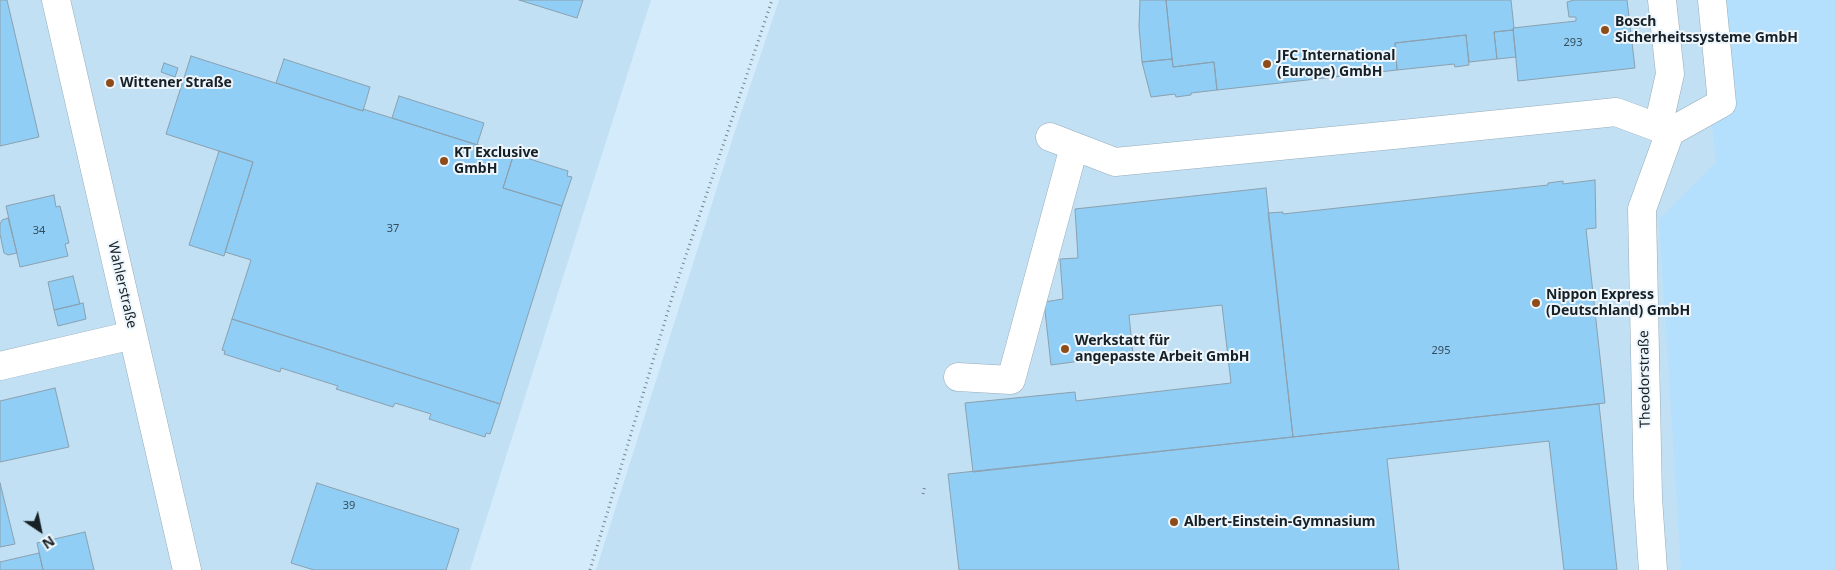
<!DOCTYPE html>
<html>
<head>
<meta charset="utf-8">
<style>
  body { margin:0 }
  #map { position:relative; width:1835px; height:570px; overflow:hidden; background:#d4ebfb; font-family:"Noto Sans",sans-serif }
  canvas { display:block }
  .north { position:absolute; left:15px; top:505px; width:50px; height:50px; -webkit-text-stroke:4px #edf6fc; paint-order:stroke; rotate:146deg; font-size:14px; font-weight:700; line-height:20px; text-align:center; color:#172025 }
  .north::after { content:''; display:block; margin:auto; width:18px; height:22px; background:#172025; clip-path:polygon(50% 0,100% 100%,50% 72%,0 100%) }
</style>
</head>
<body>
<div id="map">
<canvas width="1835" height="570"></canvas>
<div class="north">N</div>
</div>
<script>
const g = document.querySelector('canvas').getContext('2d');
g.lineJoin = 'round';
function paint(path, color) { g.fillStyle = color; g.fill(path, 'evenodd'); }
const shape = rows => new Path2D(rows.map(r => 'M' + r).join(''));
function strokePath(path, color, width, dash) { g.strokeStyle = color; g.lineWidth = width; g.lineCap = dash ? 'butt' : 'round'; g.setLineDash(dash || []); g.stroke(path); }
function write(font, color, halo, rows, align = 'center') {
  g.font = font + ' "Noto Sans",sans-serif'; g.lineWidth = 4; g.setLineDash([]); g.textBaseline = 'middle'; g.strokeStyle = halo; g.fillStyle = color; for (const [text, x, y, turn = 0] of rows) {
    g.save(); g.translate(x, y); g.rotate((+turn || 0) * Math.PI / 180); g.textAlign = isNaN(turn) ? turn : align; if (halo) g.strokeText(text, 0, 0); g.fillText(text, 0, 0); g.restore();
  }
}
const built = shape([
  [0,0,651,0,470,570,0,570],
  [779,0,1835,0,1835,570,596,570,734,134]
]);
const green = shape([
  [1698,0,1835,0,1835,570,1681,570,1659,220,1716,162]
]);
const building = shape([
  [0,0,7,0,39,137,0,146,0,0],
  [519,0,583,0,577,18,519,0],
  [1140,0,1166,0,1172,59,1142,62,1139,27,1140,0],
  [1166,0,1511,0,1514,28,1513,30,1494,32,1497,59,1469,62,1466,35,1395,43,1397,70,1217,90,1214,62,1173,67,1166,0],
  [1574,0,1627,0,1635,68,1518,81,1513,28,1576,21,1576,17,1569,17,1567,2,1574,0],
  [1513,30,1516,57,1497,59,1494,32,1513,30],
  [1466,35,1469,65,1455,67,1454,64,1397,70,1395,43,1466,35],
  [191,56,363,111,363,109,513,156,503,188,562,206,500,404,232,319,251,260,225,252,253,162,166,134,191,56],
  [284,59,370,87,363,111,276,83,284,59],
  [1172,59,1173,67,1214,62,1217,90,1191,93,1191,95,1176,97,1175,94,1151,97,1142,62,1172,59],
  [164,63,178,68,175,77,161,72,164,63],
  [399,96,484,123,477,145,392,118,399,96],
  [219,151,253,162,224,256,189,245,219,151],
  [514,154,568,171,567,176,572,177,562,206,503,188,514,154],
  [1595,180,1596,228,1586,229,1605,403,1293,437,1268,213,1283,212,1283,214,1548,185,1548,183,1563,181,1563,184,1595,180],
  [1266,188,1293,437,973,472,965,403,1075,392,1076,401,1231,383,1222,305,1129,315,1133,354,1051,365,1044,302,1063,299,1060,259,1078,258,1075,209,1266,188],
  [54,195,56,207,60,206,69,243,65,244,68,256,20,267,6,206,54,195],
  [8,218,17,253,8,255,4,253,0,234,0,224,2,220,8,218],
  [73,276,80,304,54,310,48,282,73,276],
  [83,303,86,319,58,326,54,310,83,303],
  [232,319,500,404,490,434,486,433,485,437,429,419,431,414,395,403,393,407,336,389,338,386,281,368,280,372,224,354,225,351,222,350,232,319],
  [55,388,69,447,0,462,0,401,55,388],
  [1599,404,1617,570,1564,570,1549,441,1387,459,1399,570,959,570,948,474,1599,404],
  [0,483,15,544,0,547,0,483],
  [317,483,459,529,446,570,314,570,291,563,317,483],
  [85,532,94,570,43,570,37,543,85,532],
  [39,553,43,570,0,570,0,562,39,553]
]);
const path = shape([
  [923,494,925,485],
  [590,570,674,291,772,0]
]);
const minor = shape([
  [56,0,187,570],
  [1658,127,1670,74,1662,0],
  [1050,137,1115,162,1393,135,1616,112,1670,132,1722,103,1712,0],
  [0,366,133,335],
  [958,377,1011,380,1074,147],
  [1653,570,1648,498,1642,209,1670,132]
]);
const markers = [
  [1605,30,5,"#8f4c1b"],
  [1267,64,5,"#8f4c1b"],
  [110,83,5,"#8f4c1b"],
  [444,161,5,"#8f4c1b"],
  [1536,303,5,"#8f4c1b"],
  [1065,349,5,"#8f4c1b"],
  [1174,522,5,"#8f4c1b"]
];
const numberNames = [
  ["293",1573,43],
  ["37",393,229],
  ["34",39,231],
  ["295",1441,351],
  ["39",349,506]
];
const poiNames = [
  ["Bosch",1615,22],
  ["Sicherheitssysteme GmbH",1615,38],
  ["JFC International",1277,56],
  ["(Europe) GmbH",1277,72],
  ["Wittener Straße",120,83],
  ["KT Exclusive",454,153],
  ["GmbH",454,169],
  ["Nippon Express",1546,295],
  ["(Deutschland) GmbH",1546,311],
  ["Werkstatt für",1075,341],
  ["angepasste Arbeit GmbH",1075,357],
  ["Albert-Einstein-Gymnasium",1184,522]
];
const streetNames = [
  ["Wahlerstraße",122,285,77],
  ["Theodorstraße",1645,379,-91]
];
paint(built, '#c2e0f4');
paint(green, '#b4e0fd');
paint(building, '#90cef5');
strokePath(building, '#8ba1af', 1);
strokePath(minor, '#96acba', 29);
strokePath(path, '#73838d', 3, [1, 4]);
strokePath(minor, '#fff', 28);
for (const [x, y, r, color] of markers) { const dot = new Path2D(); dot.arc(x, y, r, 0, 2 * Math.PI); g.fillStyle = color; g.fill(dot); strokePath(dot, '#edf6fc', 2); }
write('11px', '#354c59', null, numberNames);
write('bold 14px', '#172025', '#edf6fc', poiNames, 'left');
write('14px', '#172025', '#edf6fc', streetNames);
</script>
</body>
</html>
